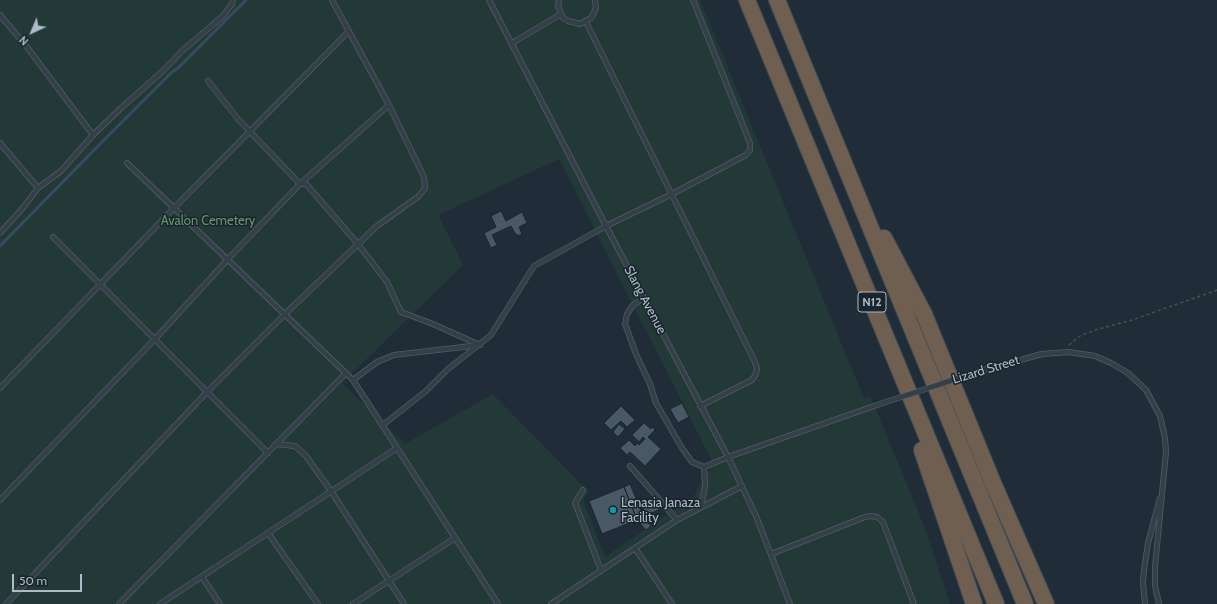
<!DOCTYPE html>
<html>
<head>
<meta charset="utf-8">
<style>
  body { margin:0 }
  #map { position:relative; width:1217px; height:604px; overflow:hidden; background:#202d38; font-family:Cabin,sans-serif }
  canvas { display:block }
  .north { position:absolute; left:12px; top:12px; width:40px; height:40px; -webkit-text-stroke:3px #19242d; paint-order:stroke; rotate:224deg; font-size:11px; font-weight:700; line-height:16px; text-align:center; color:#aebac5 }
  .north::after { content:''; display:block; margin:auto; width:14px; height:18px; background:#aebac5; clip-path:polygon(50% 0,100% 100%,50% 72%,0 100%) }
  .scale { position:absolute; left:12px; top:574px; width:70px; height:18px; box-sizing:border-box; border:2px solid #aebac5; border-top:0; padding-left:5px; font-size:12px; line-height:14px; white-space:nowrap; color:#aebac5; -webkit-text-stroke:3px #19242d; paint-order:stroke }
</style>
</head>
<body>
<div id="map">
<canvas width="1217" height="604"></canvas>
<div class="north">N</div>
<div class="scale">50 m</div>
</div>
<script>
const g = document.querySelector('canvas').getContext('2d');
g.lineJoin = 'round';
function paint(path, color) { g.fillStyle = color; g.fill(path, 'evenodd'); }
const shape = rows => new Path2D(rows.map(r => 'M' + r).join(''));
function strokePath(path, color, width, dash) { g.strokeStyle = color; g.lineWidth = width; g.lineCap = dash ? 'butt' : 'round'; g.setLineDash(dash || []); g.stroke(path); }
function write(font, color, halo, rows, align = 'center') {
  g.font = font + ' Cabin,sans-serif'; g.lineWidth = 3; g.setLineDash([]); g.textBaseline = 'middle'; g.strokeStyle = halo; g.fillStyle = color; for (const [text, x, y, turn = 0] of rows) {
    g.save(); g.translate(x, y); g.rotate((+turn || 0) * Math.PI / 180); g.textAlign = isNaN(turn) ? turn : align; if (halo) g.strokeText(text, 0, 0); g.fillText(text, 0, 0); g.restore();
  }
}
const green = shape([
  [0,0,700,0,864,398,870,395,927,533,950,604,0,604],
  [559,159,713,463,694,496,605,557,583,500,589,492,493,394,405,444,342,383,463,265,438,215]
]);
const stream = shape([
  [0,246,102,142,172,72,179,67,246,0]
]);
const building = shape([
  [501,211,506,221,522,212,527,223,519,227,522,234,518,236,517,234,516,235,511,226,492,235,497,245,491,248,484,233,496,227,491,216,501,211],
  [682,403,689,417,678,423,670,409,682,403],
  [621,406,635,420,627,427,621,421,611,430,604,423,621,406],
  [644,423,651,429,653,427,655,430,648,437,661,449,645,466,630,452,627,455,620,448,629,440,635,446,637,443,639,445,645,439,643,437,639,442,632,435,644,423],
  [619,424,625,429,618,437,613,432,619,424],
  [630,484,644,518,651,526,646,530,637,520,624,487,630,484],
  [624,487,637,520,602,534,589,501,624,487],
  [656,503,659,510,646,515,643,508,656,503]
]);
const path = shape([
  [1069,345,1080,336,1095,330,1132,320,1217,290]
]);
const service = shape([
  [489,0,606,226,728,457,756,516,790,604],
  [559,0,558,6,563,18,568,21,580,24,591,18,594,13,596,7,595,0],
  [0,15,27,47,93,135],
  [586,22,755,362,757,369,756,374,752,380,700,406],
  [512,43,561,14],
  [208,81,238,119,300,184,306,184,358,244,387,282,401,312,433,324,480,345],
  [0,143,38,188],
  [127,163,353,380,498,604],
  [0,233,22,209,38,188,61,171,93,135,121,108,163,71,182,51,223,16,232,4,233,0],
  [53,237,268,453],
  [644,298,633,305,627,314,625,324,636,354,650,384,656,403,682,448,692,462,704,467,728,457,877,405],
  [977,372,1042,354,1069,352,1095,356,1111,363,1128,373,1146,390,1160,416,1165,438,1166,452,1155,567,1155,586,1159,604],
  [353,380,377,362,394,355,480,345],
  [0,388,174,208,349,31],
  [383,425,426,391,448,369,491,335,534,266,606,226,672,194,746,155,750,150,750,143,693,0],
  [277,444,295,446,306,456,331,491,404,604],
  [630,466,677,520],
  [583,490,575,503,601,570],
  [0,500,155,339,228,259,300,184,389,105],
  [701,507,705,486,704,467],
  [268,533,318,604],
  [635,548,672,604],
  [771,554,865,517,870,516,877,517,883,522,914,604],
  [202,577,220,604],
  [6,604,207,392,285,314,377,226,419,196,425,188,424,177,389,105,332,0],
  [119,604,346,373],
  [160,604,397,448],
  [353,604,455,538],
  [551,604,677,520,742,486],
  [1145,604,1143,582,1144,570,1148,543,1160,498]
]);
const motorway = shape([
  [747,0,996,604],
  [777,0,1025,604],
  [884,238,924,314,993,483,1046,604],
  [922,450,974,604]
]);
const serviceBridge = shape([
  [877,405,977,372]
]);
const markers = [
  [613,510,4,"#0f9aa8"]
];
const shields = [
  [872,302,28]
];
const shieldNames = [
  ["N12",872,302]
];
const parkNames = [
  ["Avalon Cemetery",208,221]
];
const streetNames = [
  ["Slang Avenue",645,300,62],
  ["Lizard Street",986,370,-17]
];
const poiNames = [
  ["Lenasia Janaza",621,503],
  ["Facility",621,518]
];
paint(green, '#223938');
strokePath(stream, '#344c5f', 3);
paint(building, '#485864');
strokePath(building, '#1b262f', 1);
strokePath(service, '#515d66', 6);
strokePath(motorway, '#3e4a53', 18);
strokePath(path, '#405555', 1.5, [3, 3]);
strokePath(service, '#343f48', 4.5);
strokePath(motorway, '#6e5f51', 16);
strokePath(serviceBridge, '#515d66', 6, []);
strokePath(serviceBridge, '#343f48', 4.5);
for (const [x, y, r, color] of markers) { const dot = new Path2D(); dot.arc(x, y, r, 0, 2 * Math.PI); g.fillStyle = color; g.fill(dot); strokePath(dot, '#19242d', 1.5); }
for (const [x, y, w] of shields) { const box = new Path2D(); box.roundRect(x - w / 2, y - 10, w, 20, 3); g.fillStyle = '#19242d'; g.fill(box); strokePath(box, '#aebac5', 1); }
write('bold 12px', '#aebac5', null, shieldNames);
write('13px', '#66956b', '#19242d', parkNames);
write('13px', '#aebac5', '#19242d', streetNames);
write('13px', '#aebac5', '#19242d', poiNames, 'left');
</script>
</body>
</html>
